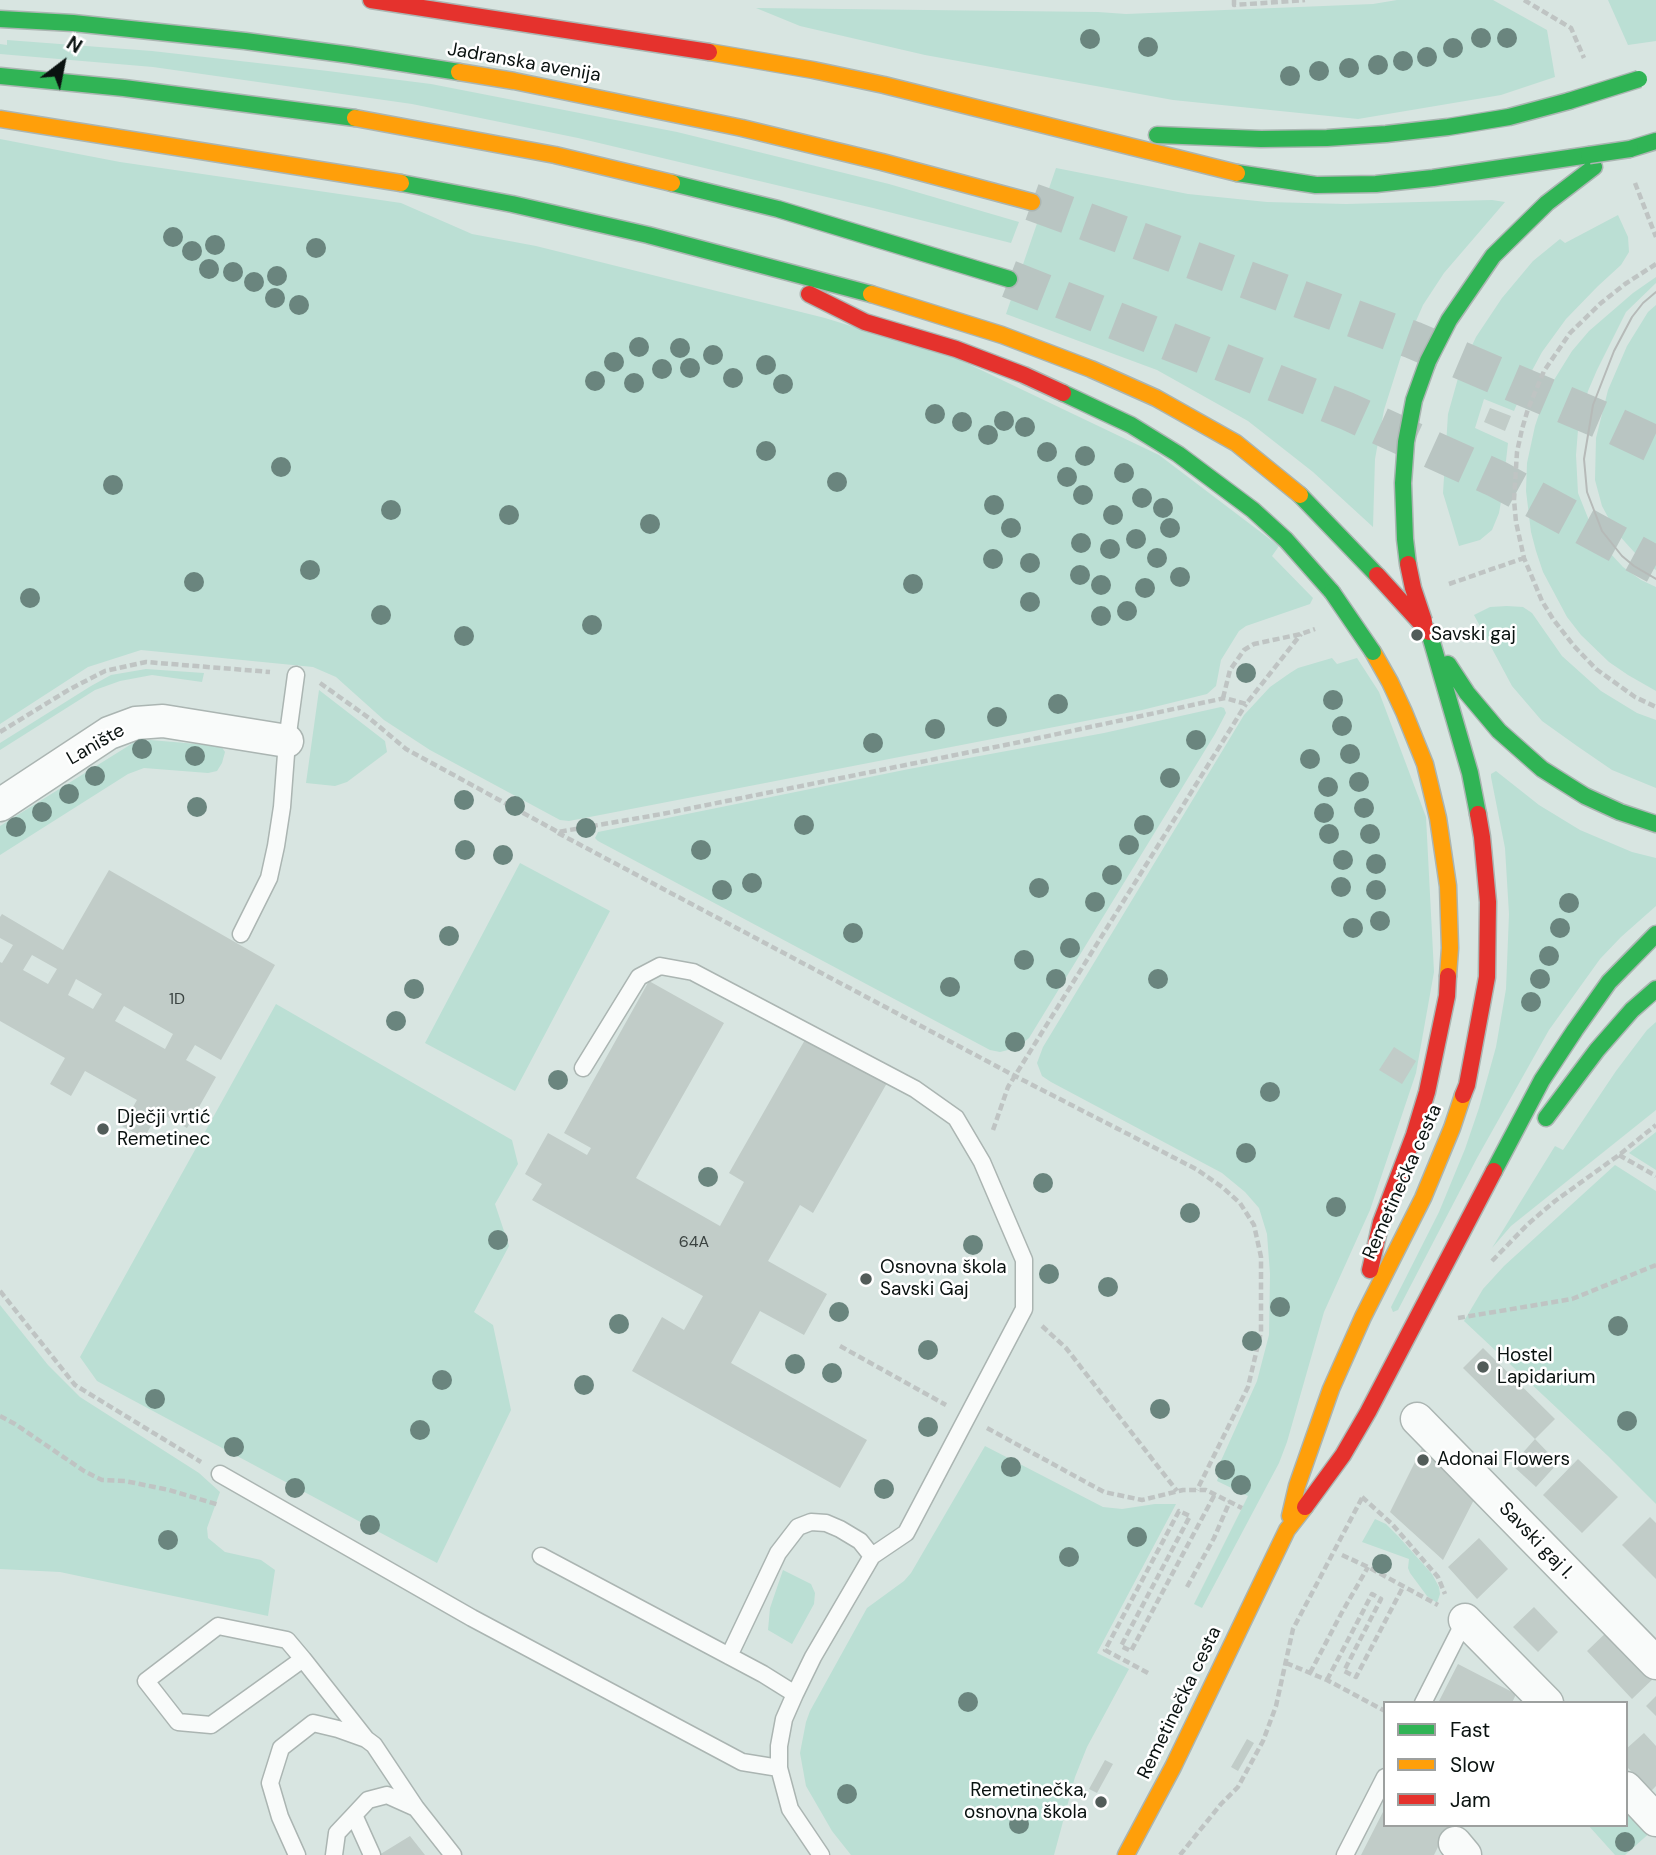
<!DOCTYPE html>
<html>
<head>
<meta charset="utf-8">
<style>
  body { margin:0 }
  #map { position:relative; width:1656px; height:1855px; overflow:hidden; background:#d8e5e1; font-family:"DM Sans",sans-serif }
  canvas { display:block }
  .legend { position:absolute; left:1383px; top:1701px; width:245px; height:126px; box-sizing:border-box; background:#fff; border:2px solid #9da09f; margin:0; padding:9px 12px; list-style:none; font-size:21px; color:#0a1210 }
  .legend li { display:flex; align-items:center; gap:14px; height:35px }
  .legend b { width:35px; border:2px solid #9da09f }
  .north { position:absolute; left:28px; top:28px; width:70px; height:70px; -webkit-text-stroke:5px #fff; paint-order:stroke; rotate:32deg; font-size:19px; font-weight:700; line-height:28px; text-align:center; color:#0a1210 }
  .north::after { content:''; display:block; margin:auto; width:24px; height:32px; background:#0a1210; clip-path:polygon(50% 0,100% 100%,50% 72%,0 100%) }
</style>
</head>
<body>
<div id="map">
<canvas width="1656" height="1855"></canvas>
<ul class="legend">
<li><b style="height:9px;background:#30b455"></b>Fast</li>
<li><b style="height:9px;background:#ff9f0a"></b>Slow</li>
<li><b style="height:9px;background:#e5322d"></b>Jam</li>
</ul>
<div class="north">N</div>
</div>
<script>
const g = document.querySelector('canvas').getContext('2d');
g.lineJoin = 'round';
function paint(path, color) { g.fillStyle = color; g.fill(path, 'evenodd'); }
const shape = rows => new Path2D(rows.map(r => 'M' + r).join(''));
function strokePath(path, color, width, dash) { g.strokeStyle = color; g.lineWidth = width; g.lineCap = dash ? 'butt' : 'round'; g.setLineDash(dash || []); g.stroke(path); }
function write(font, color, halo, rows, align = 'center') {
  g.font = font + ' "DM Sans",sans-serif'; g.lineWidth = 5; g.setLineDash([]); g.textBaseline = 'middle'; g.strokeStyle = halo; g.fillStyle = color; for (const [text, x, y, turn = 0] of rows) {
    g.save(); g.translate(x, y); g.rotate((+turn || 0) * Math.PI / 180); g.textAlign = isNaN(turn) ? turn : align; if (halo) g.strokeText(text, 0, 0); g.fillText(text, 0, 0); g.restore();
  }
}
const green = shape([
  [1397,0,1493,0,1547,30,1555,77,1501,95,1358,119,1173,100,925,55,800,26,756,8,1098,12,1126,14,1373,4],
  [1608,0,1656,0,1656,41,1628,45],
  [7,40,152,51,328,71,431,84,677,132,889,184,1019,222,1011,243,873,208,578,138,412,104,153,67,0,54,0,44,7,45],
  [0,139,120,162,401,203,472,234,536,246,825,318,958,359,1159,455,1279,546,1272,556,1313,598,1310,604,1246,626,1239,631,1221,660,1216,686,1207,694,1142,710,569,821,560,820,430,750,384,720,336,677,313,667,141,650,88,667,0,724],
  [1056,168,1188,194,1267,202,1346,204,1492,200,1505,202,1444,273,1423,305,1402,353,1384,410,1375,459,1373,527,1313,472,1248,421,1157,370,1006,314],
  [1618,215,1628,237,1629,252,1621,265,1598,286,1566,319,1542,352,1528,378,1514,411,1484,399,1475,428,1508,443,1502,496,1499,513,1492,530,1480,540,1459,546,1443,493,1448,414,1460,371,1476,337,1502,298,1533,261,1560,239,1565,243],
  [1656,277,1656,283,1626,312,1597,370,1588,391,1583,409,1578,430,1576,455,1578,493,1596,538,1623,567,1641,580,1656,587,1656,691,1628,675,1609,662,1581,635,1567,617,1543,572,1536,551,1531,532,1526,491,1527,463,1535,426,1542,405,1554,380,1572,351,1589,331,1633,293],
  [1656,305,1656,570,1644,563,1616,532,1602,506,1595,480,1596,438,1608,390,1627,346,1648,312],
  [1507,606,1523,607,1532,613,1562,656,1601,691,1637,713,1656,720,1656,788,1612,770,1577,746,1542,721,1512,686,1474,615,1490,607],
  [1332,658,1337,664,1357,658,1379,692,1426,817,1434,972,1416,1073,1370,1210,1324,1312,1287,1442,1279,1463,1202,1608,1194,1604,1248,1496,1217,1481,1219,1475,1215,1474,1257,1381,1269,1335,1270,1274,1267,1234,1259,1208,1245,1192,1222,1173,1051,1082,1042,1076,1037,1063,1043,1047,1244,715,1270,687,1290,673,1298,668],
  [146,669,204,673,202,682,152,675,120,681,95,690,0,750,0,743,91,686,111,675],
  [319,690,385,741,387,752,347,782,335,786,306,783],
  [1221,707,1224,708,1226,713,1215,734,1029,1038,1018,1047,1008,1050,1000,1052,990,1050,598,841,595,838,598,832,603,831,909,769,1104,733],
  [150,740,221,746,225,752,222,763,217,771,208,773,144,768,128,774,0,855,0,826,133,743],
  [1496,771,1539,805,1580,830,1632,852,1656,858,1656,906,1621,937,1600,959,1549,1030,1477,1158,1398,1310,1393,1312,1391,1307,1439,1212,1465,1149,1479,1108,1496,1047,1506,989,1509,914,1505,848,1491,777,1491,774],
  [520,863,610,911,515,1091,425,1043],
  [276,1004,512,1140,518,1164,495,1204,509,1246,474,1312,493,1325,511,1410,437,1563,97,1381,80,1357],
  [1656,1022,1656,1110,1511,1226,1492,1248,1555,1146,1563,1150,1616,1071,1647,1030],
  [1656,1132,1656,1170,1629,1153],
  [1615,1165,1656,1191,1656,1504,1608,1456,1464,1321,1483,1289,1504,1266],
  [0,1305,48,1365,80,1397,199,1473,220,1492,207,1528,208,1538,225,1552,261,1560,275,1570,268,1616,60,1572,0,1569],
  [985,1446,1103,1507,1122,1509,1155,1504,1176,1504,1097,1653,1129,1669,1087,1747,1075,1777,1054,1855,851,1855,832,1831,806,1786,800,1753,806,1722,810,1711,867,1608,904,1581,911,1573],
  [1375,1519,1386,1524,1398,1536,1432,1574,1439,1587,1440,1594,1437,1603,1427,1596,1410,1573,1408,1568,1409,1559,1362,1542],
  [783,1570,811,1584,815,1593,814,1604,792,1644,768,1630,770,1608],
  [1626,1802,1653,1830,1625,1855,1615,1855,1588,1825,1626,1825]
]);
const building = shape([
  [1490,408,1511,416,1505,431,1484,422],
  [109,870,275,965,221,1060,195,1045,186,1060,216,1077,187,1128,159,1112,144,1138,122,1126,137,1100,85,1071,71,1096,50,1084,65,1058,0,1021,0,962,2,963,13,945,0,938,0,917,2,914,63,950],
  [32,955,57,969,48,984,23,970],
  [76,979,102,994,93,1009,68,995],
  [124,1006,173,1034,165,1049,115,1021],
  [649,981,724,1023,636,1178,720,1226,744,1182,729,1173,806,1038,887,1083,813,1213,800,1205,768,1261,827,1294,804,1335,760,1311,731,1363,867,1440,840,1488,632,1371,662,1317,684,1330,703,1296,532,1200,542,1184,525,1174,548,1133,587,1155,591,1148,564,1133],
  [1394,1047,1416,1061,1402,1084,1379,1070],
  [1483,1348,1555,1419,1535,1439,1463,1368],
  [1535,1439,1558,1463,1536,1487,1512,1465],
  [1426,1440,1478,1492,1443,1560,1390,1512],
  [1578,1459,1618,1497,1582,1533,1543,1495],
  [1650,1517,1656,1523,1656,1579,1622,1545],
  [1479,1538,1508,1569,1477,1599,1448,1567],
  [1534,1607,1558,1632,1538,1652,1513,1627],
  [1613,1626,1656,1676,1632,1699,1587,1651],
  [1458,1664,1516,1694,1512,1703,1438,1703],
  [1656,1696,1656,1716,1646,1706],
  [1644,1733,1656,1746,1656,1786,1651,1791,1626,1766,1626,1749],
  [1247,1739,1254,1743,1238,1771,1231,1767],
  [1105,1760,1113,1764,1097,1793,1089,1789],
  [1385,1808,1385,1825,1449,1825,1434,1855,1361,1855],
  [410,1836,425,1855,379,1855]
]);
const secondaryTunnel = shape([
  [1032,202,1413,340,1613,425,1656,445],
  [1009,279,1347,411,1497,479,1656,565]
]);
const path = shape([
  [1234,0,1234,5,1305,0],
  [1524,0,1571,28,1584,58],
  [1635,183,1656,237],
  [1656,264,1625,284,1601,303,1570,333,1544,371,1528,409,1522,429,1517,452,1514,500,1516,522,1524,558,1542,601,1553,619,1574,646,1596,669,1635,697,1656,707],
  [1449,584,1524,558],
  [320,683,369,718,406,749,558,832,662,814,1020,742,1225,698,1246,704,1301,634],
  [1223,698,1230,670,1244,650,1254,644,1301,634,1315,629],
  [0,732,70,689,105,671,146,662,270,672],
  [558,833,1015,1076,1196,1169,1222,1187,1240,1203,1254,1225,1261,1257,1261,1332,1248,1387,1197,1490],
  [993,1130,1008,1087,1246,704],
  [1619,1155,1656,1176],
  [1492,1261,1528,1224,1555,1201,1619,1155,1656,1125],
  [0,1291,75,1385,201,1462],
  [1458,1318,1572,1299,1656,1265],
  [1042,1326,1066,1348,1177,1491],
  [840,1346,946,1405],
  [0,1416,15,1424,84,1471,102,1480,125,1481,169,1490,219,1505],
  [987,1428,1104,1492,1142,1500,1183,1490,1206,1490,1242,1508],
  [1362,1497,1392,1524,1438,1577,1445,1594],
  [1342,1555,1368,1567,1438,1605],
  [1187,1587,1214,1538,1230,1501],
  [1286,1663,1327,1680,1385,1711],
  [1148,1673,1105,1650,1179,1511,1190,1516,1121,1646,1131,1651,1215,1494],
  [1310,1673,1341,1614,1368,1567],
  [1327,1680,1372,1594,1381,1599,1344,1671,1356,1677,1403,1587],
  [1180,1855,1221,1804,1238,1787,1263,1741,1276,1706,1293,1629,1363,1496]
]);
const lane = shape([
  [241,934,269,878,276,846,282,807,287,741,296,675],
  [583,1068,639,977,660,966,693,972,915,1089,956,1118,982,1162,1024,1260,1024,1309,906,1533,872,1556],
  [220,1474,472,1618,742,1762,779,1768,790,1809,821,1855],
  [541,1556,763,1674,795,1694],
  [729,1656,778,1553,798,1527,811,1522,826,1523,840,1529,860,1541,872,1556,813,1657,795,1694,784,1719,779,1746,779,1768],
  [303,1659,211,1725,178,1722,146,1681,218,1626,287,1640,303,1659,366,1739],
  [1423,1703,1465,1620],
  [297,1855,280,1817,270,1783,281,1748,313,1723,338,1729,366,1739,374,1745,416,1808,453,1855],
  [334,1855,337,1833,354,1815],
  [372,1855,354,1815,368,1800,387,1795,416,1808],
  [1345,1855,1385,1777]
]);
const street = shape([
  [0,805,109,733,136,723,163,721,287,741],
  [1417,1419,1656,1663],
  [1465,1620,1547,1703],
  [1626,1788,1656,1820],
  [1455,1843,1465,1855]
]);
const fast = shape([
  [0,19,73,23,245,41,350,55,459,72],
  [0,76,124,88,355,118],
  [1157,135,1261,139,1327,138,1386,134,1448,127,1509,117,1569,101],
  [1630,149,1656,141],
  [1237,173,1316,185,1376,184,1433,178,1589,155],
  [401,183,512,204,648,235,871,294],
  [672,183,778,209,1009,279],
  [1063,393,1131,425,1178,454,1253,510,1286,540,1332,592],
  [1300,495,1377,575],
  [1408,564,1405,539,1403,483,1406,442,1414,400,1428,361,1449,320,1493,256,1547,203,1594,167],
  [1429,632,1470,773,1478,814],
  [1448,664,1467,693,1499,731,1542,769,1585,796,1620,812,1656,824],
  [1546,1118,1597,1050,1632,1010,1656,989],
  [1494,1171,1542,1080,1575,1030,1609,982,1656,934]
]);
const slow = shape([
  [709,52,813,70,884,85,1237,173],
  [459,72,514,81,742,128,882,162,1032,202],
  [355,118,555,155,672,183],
  [0,119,401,183],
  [871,294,1002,335,1091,369,1156,398,1236,443,1300,495],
  [1373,652,1390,682,1404,712,1425,764,1438,818,1448,886,1450,948,1448,976],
  [1290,1516,1297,1486,1331,1389,1363,1317,1423,1198,1452,1128,1463,1095],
  [1126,1855,1173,1767,1287,1530,1305,1507]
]);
const jam = shape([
  [371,0,709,52],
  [809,294,865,322,956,349,1024,375,1063,393],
  [1463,1095,1467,1085,1487,977,1488,902,1482,837,1478,814],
  [1370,1270,1381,1222,1414,1135,1427,1092,1447,996,1448,976],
  [1305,1507,1343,1455,1368,1412,1494,1171]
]);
const tram = shape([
  [1656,292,1643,303,1632,317,1614,351,1593,405,1584,459,1587,492,1602,531,1622,556,1634,566,1656,579]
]);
const fastBridge = shape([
  [1569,101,1639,79],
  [1589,155,1630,149],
  [1332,592,1373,652]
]);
const jamBridge = shape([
  [1408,564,1413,588,1424,621],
  [1377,575,1429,632]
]);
const trees = [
  [1481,38],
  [1507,38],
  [1090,39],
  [1148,47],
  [1453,48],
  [1427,57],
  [1403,61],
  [1378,65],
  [1349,68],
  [1319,71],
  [1290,76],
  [173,237],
  [215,245],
  [316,248],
  [192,251],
  [209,269],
  [233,272],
  [277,276],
  [254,282],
  [275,298],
  [299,305],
  [639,347],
  [680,348],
  [713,355],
  [614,362],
  [766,365],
  [690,368],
  [662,369],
  [733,378],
  [595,381],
  [634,383],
  [783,384],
  [935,414],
  [1004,421],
  [962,422],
  [1025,427],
  [988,435],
  [766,451],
  [1047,452],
  [1085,456],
  [281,467],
  [1124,473],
  [1067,477],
  [837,482],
  [113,485],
  [1083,495],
  [1142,498],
  [994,505],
  [1163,508],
  [391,510],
  [509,515],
  [1113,515],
  [650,524],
  [1011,528],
  [1170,528],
  [1136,539],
  [1081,543],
  [1110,549],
  [1157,558],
  [993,559],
  [1030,563],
  [310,570],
  [1080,575],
  [1180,577],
  [194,582],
  [913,584],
  [1101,585],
  [1145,588],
  [30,598],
  [1030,602],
  [1127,611],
  [381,615],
  [1101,616],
  [592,625],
  [464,636],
  [1246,673],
  [1333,700],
  [1058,704],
  [997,717],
  [1342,726],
  [935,729],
  [1196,740],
  [873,743],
  [142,749],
  [1350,754],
  [195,756],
  [1310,759],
  [95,776],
  [1170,778],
  [1359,782],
  [1328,787],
  [69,794],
  [464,800],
  [515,806],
  [197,807],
  [1364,808],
  [42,812],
  [1324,813],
  [804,825],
  [1144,825],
  [16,827],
  [586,828],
  [1329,834],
  [1370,834],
  [1129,845],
  [465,850],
  [701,850],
  [503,855],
  [1343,860],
  [1376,864],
  [1112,875],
  [752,883],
  [1341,887],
  [1039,888],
  [722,890],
  [1376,890],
  [1095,902],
  [1569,903],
  [1380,921],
  [1353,928],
  [1560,928],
  [853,933],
  [449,936],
  [1070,948],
  [1549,956],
  [1024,960],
  [1056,979],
  [1158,979],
  [1540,979],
  [950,987],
  [414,989],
  [1531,1002],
  [396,1021],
  [1015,1042],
  [558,1080],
  [1270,1092],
  [1246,1153],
  [708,1177],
  [1043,1183],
  [1336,1207],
  [1190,1213],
  [498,1240],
  [973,1245],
  [1049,1274],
  [1108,1287],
  [1280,1307],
  [839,1312],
  [619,1324],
  [1618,1326],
  [1252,1341],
  [928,1350],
  [795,1364],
  [832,1373],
  [442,1380],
  [584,1385],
  [155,1399],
  [1160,1409],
  [1627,1421],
  [928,1427],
  [420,1430],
  [234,1447],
  [1011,1467],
  [1225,1470],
  [1241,1485],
  [295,1488],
  [884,1489],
  [370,1525],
  [1137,1537],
  [168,1540],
  [1069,1557],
  [1382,1564],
  [968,1702],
  [847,1794],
  [1019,1824],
  [1625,1842]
];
const markers = [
  [1417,635,7,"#525c59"],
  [103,1129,7,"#525c59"],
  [866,1279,7,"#525c59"],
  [1483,1367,7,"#525c59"],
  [1423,1460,7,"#525c59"],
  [1101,1802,7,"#525c59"]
];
const numberNames = [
  ["1D",177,1000],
  ["64A",694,1243]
];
const streetNames = [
  ["Jadranska avenija",524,63,10],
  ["Lanište",96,745,-30],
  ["Remetinečka cesta",1403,1182,-66],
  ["Savski gaj I.",1536,1541,46],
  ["Remetinečka cesta",1180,1703,-64]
];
const poiNames = [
  ["Savski gaj",1431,635],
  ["Dječji vrtić",117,1118],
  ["Remetinec",117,1140],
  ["Osnovna škola",880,1268],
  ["Savski Gaj",880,1290],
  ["Hostel",1497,1356],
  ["Lapidarium",1497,1378],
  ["Adonai Flowers",1437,1460],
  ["Remetinečka,",1087,1791,"right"],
  ["osnovna škola",1087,1813,"right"]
];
paint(green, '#bbdfd4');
paint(building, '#c1ccc8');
strokePath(secondaryTunnel, '#b9c5c2', 38, [38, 19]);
strokePath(lane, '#abb5b2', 19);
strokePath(street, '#abb5b2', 35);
strokePath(fast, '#abb5b2', 19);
strokePath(slow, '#abb5b2', 19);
strokePath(jam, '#abb5b2', 19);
strokePath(path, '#bfc4c3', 4.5, [7, 3.5]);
strokePath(lane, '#f9fbfa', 16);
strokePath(street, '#f9fbfa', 32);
strokePath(fast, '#30b455', 16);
strokePath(slow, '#ff9f0a', 16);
strokePath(jam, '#e5322d', 16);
strokePath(tram, '#b6bab8', 2);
strokePath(fastBridge, '#abb5b2', 19, []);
strokePath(jamBridge, '#abb5b2', 19, []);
strokePath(fastBridge, '#30b455', 16);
strokePath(jamBridge, '#e5322d', 16);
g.fillStyle = '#6a857e';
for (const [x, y] of trees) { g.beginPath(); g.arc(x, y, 10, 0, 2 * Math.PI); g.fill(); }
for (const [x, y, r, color] of markers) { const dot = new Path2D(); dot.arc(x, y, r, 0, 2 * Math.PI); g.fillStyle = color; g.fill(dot); strokePath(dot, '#fff', 2.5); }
write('16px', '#3a4240', null, numberNames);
write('19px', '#0a1210', '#fff', streetNames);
write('19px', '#0a1210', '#fff', poiNames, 'left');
</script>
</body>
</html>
